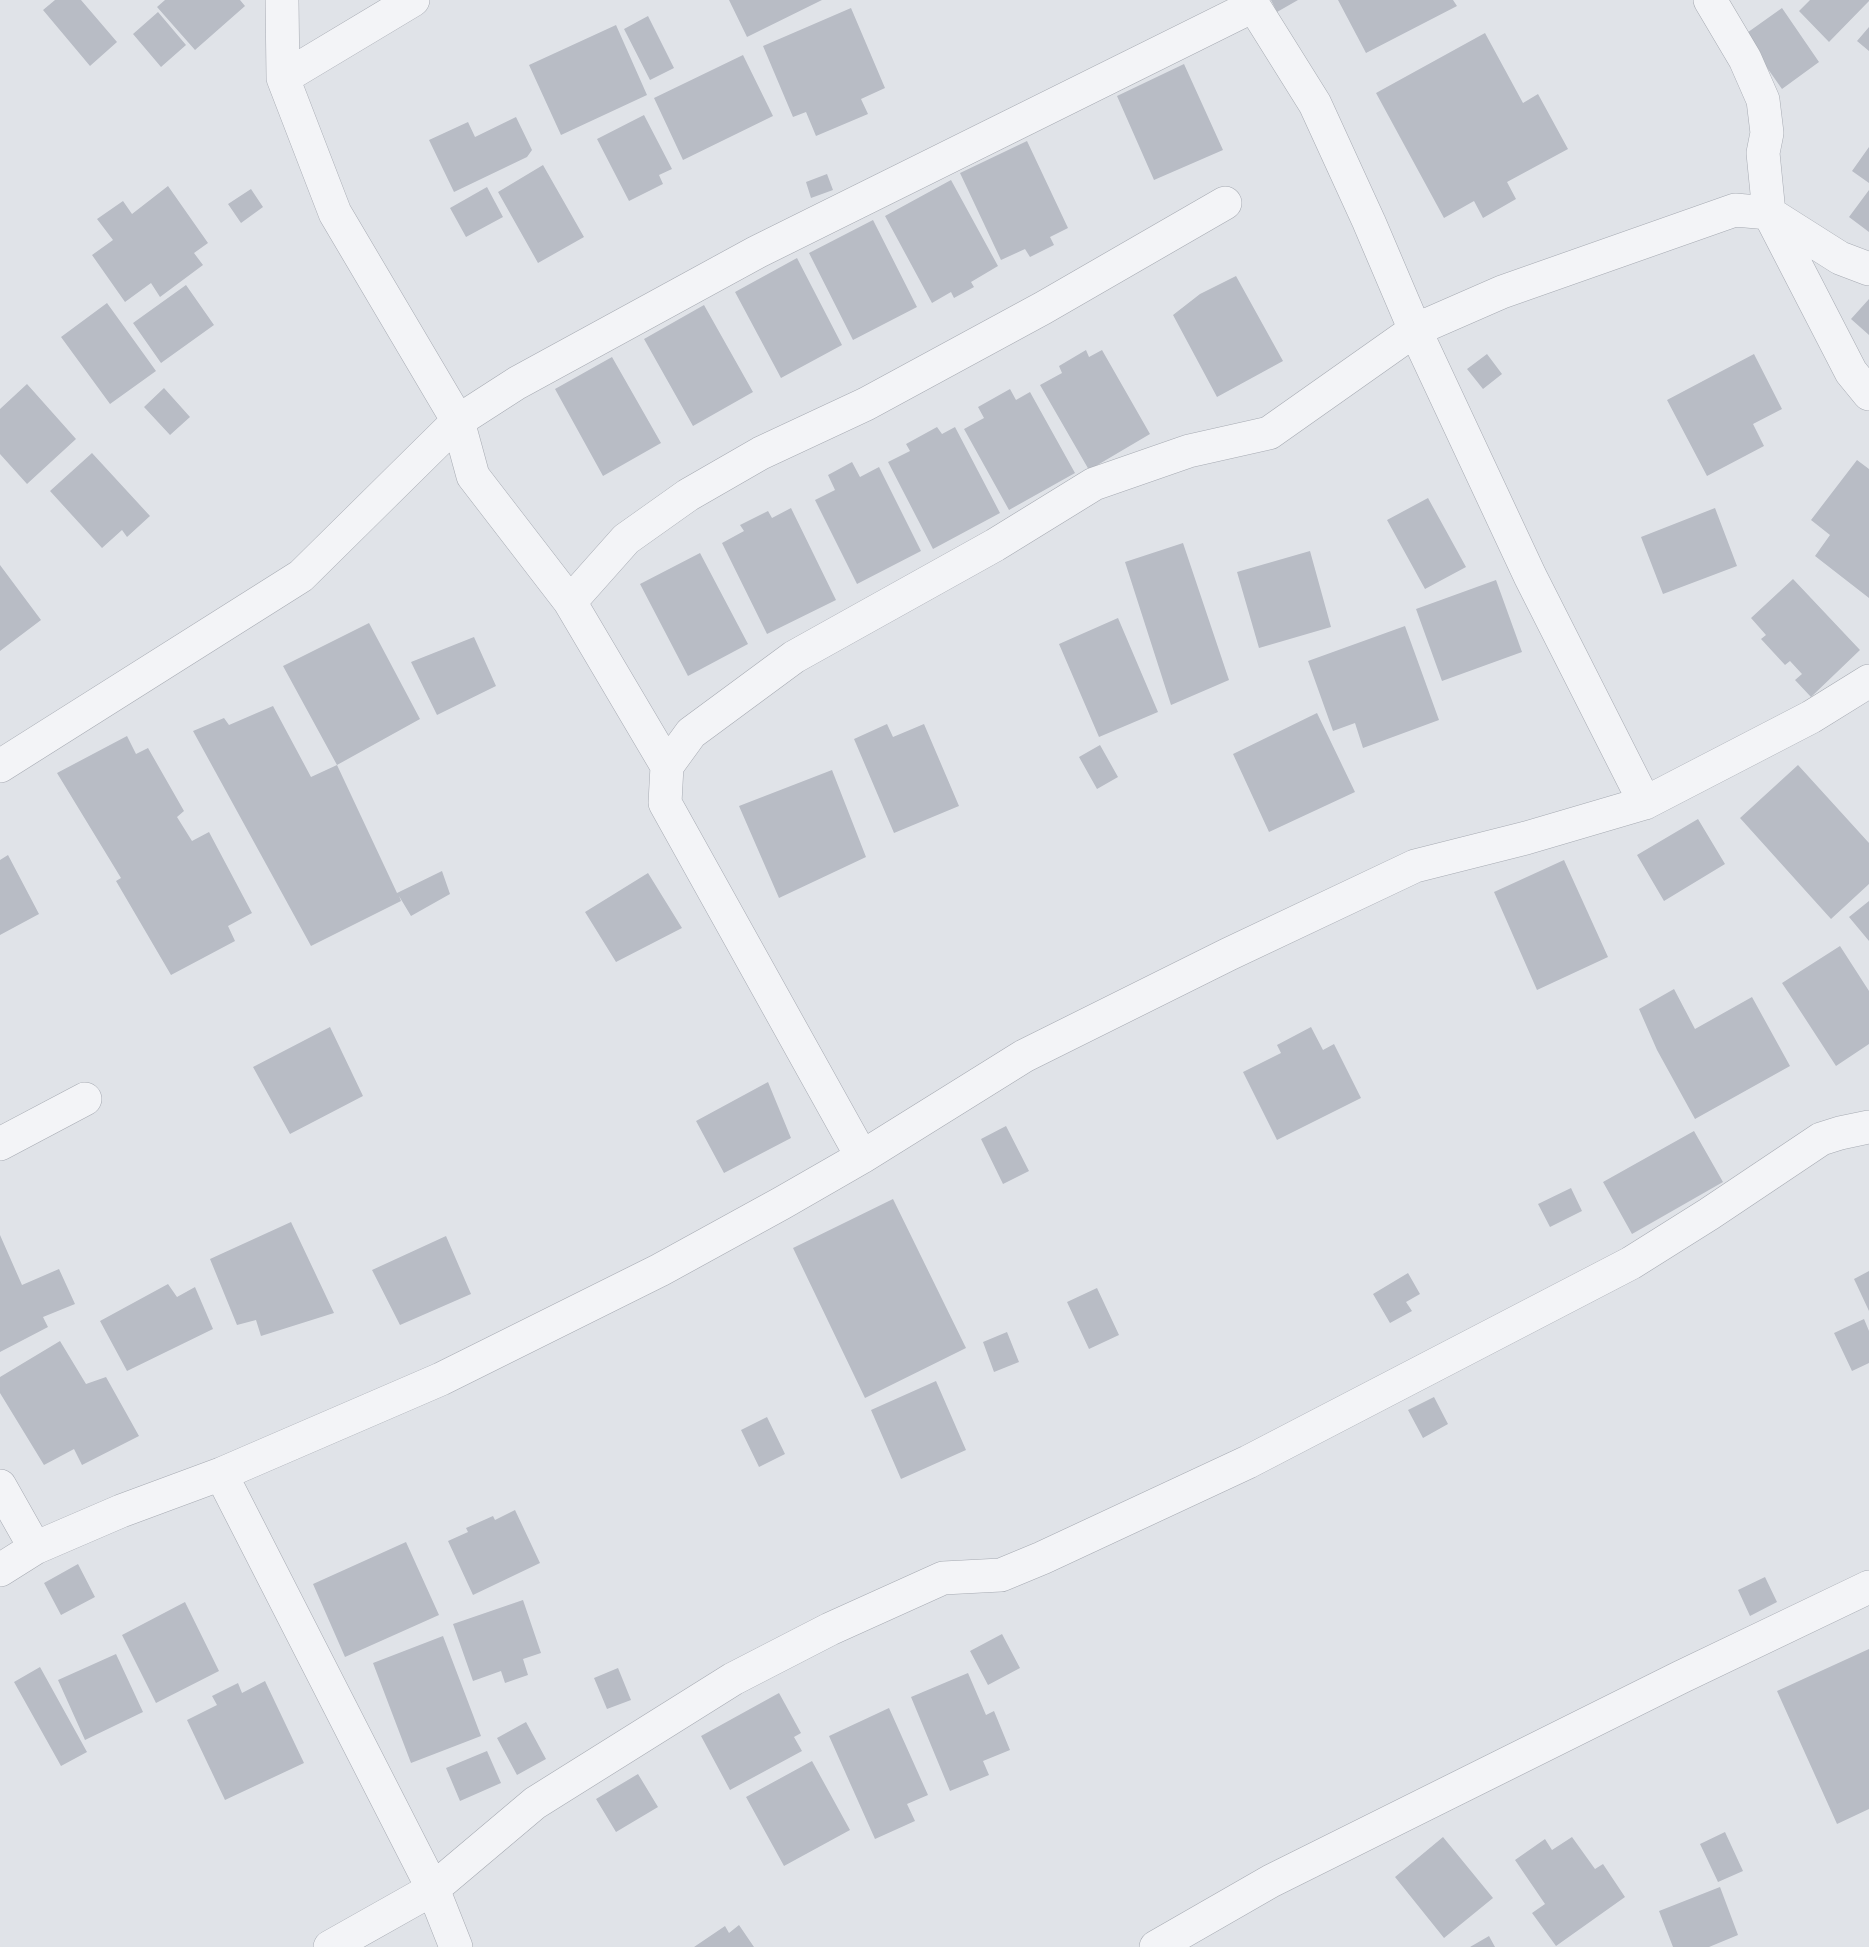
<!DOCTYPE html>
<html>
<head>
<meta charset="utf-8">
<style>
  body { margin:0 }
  canvas { display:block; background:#e0e3e8 }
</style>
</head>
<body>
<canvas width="1869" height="1947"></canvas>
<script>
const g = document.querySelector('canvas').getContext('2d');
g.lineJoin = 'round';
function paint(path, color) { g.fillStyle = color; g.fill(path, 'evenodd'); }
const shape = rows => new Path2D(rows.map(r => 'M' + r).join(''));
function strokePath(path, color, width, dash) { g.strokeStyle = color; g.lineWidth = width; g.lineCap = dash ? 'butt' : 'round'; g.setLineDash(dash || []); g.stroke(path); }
const building = shape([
  [55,0,81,0,117,42,90,66,43,10],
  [165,0,240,0,245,6,195,50,157,7],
  [729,0,822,0,747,37],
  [1271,0,1298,0,1277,12],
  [1338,0,1453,0,1457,6,1366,53],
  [1810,0,1869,0,1869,1,1829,42,1799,11],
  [851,8,885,88,861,99,868,114,816,136,806,112,793,117,763,46],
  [1782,8,1819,62,1782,89,1744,35],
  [158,12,186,45,161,67,133,34],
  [648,16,674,68,650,80,624,29],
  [616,25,647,95,561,135,529,65],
  [1869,27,1869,51,1857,41],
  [1485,33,1523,103,1538,94,1568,149,1507,182,1516,199,1483,218,1474,201,1444,218,1376,93],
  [743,55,773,116,683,160,654,98],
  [1184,64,1223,150,1154,180,1117,96],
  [644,115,672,169,659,175,663,184,629,201,597,139],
  [516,117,532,150,527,157,454,192,429,140,468,122,475,137],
  [1027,141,1068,228,1050,237,1054,245,1030,257,1025,249,1001,260,960,173],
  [1869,147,1869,183,1852,171],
  [543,165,584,237,538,263,498,192],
  [827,174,833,190,811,198,806,182],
  [951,180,998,266,971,282,974,287,954,298,951,292,932,303,885,216],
  [168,186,208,243,194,253,203,265,160,297,151,283,125,302,92,255,113,240,97,219,123,201,132,214],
  [487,187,503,217,466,237,450,208],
  [251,189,263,207,241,223,228,204],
  [1869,190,1869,232,1849,217],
  [873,220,917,307,853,340,809,253],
  [797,258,842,345,781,378,735,292],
  [1236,276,1283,361,1217,397,1173,315,1200,294],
  [186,285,214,325,161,363,133,323],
  [1869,299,1869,335,1851,319],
  [107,303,156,371,110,404,61,337],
  [704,305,753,392,693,426,644,339],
  [1086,350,1089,357,1102,350,1150,434,1089,470,1040,385,1062,373,1059,366],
  [1487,354,1502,374,1483,389,1467,369],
  [1754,354,1782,409,1753,424,1764,446,1707,476,1667,400],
  [612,357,661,443,603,476,555,389],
  [27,384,76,439,27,484,0,454,0,409],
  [164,388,190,417,170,435,144,407],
  [1010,389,1016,400,1030,392,1075,473,1009,510,964,429,984,418,978,407],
  [937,427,942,434,955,427,1000,513,933,549,888,462,910,451,906,444],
  [92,453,150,516,127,537,122,530,102,548,50,491],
  [1857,460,1869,469,1869,598,1815,556,1830,535,1811,520],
  [852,462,860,477,879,467,921,551,857,584,815,500,835,490,828,475],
  [1428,498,1466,567,1425,589,1387,520],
  [791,508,836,600,767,634,722,543,744,531,740,525,768,511,772,518],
  [1715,508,1737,566,1663,594,1641,537],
  [1183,543,1229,680,1171,705,1125,562],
  [1310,551,1331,627,1259,648,1237,572],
  [700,553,748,644,688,676,640,584],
  [0,565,41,620,0,651],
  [1793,579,1860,650,1811,697,1795,680,1802,674,1790,661,1785,665,1761,639,1766,635,1751,618],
  [1496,580,1522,652,1442,681,1416,609],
  [1118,618,1158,712,1099,737,1059,644],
  [369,623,420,719,337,765,283,666],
  [1405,626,1439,720,1363,748,1355,723,1333,731,1308,661],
  [474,637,496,686,437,715,411,662],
  [273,706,311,777,337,765,397,893,442,871,450,894,411,916,399,896,401,901,311,946,193,731,224,718,229,725],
  [1317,713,1355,792,1269,832,1233,754],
  [887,724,893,737,924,724,959,806,894,833,854,739],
  [127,736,136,754,148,748,184,811,177,817,192,841,209,832,252,913,228,926,235,941,171,975,116,881,121,878,57,773],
  [1100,745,1118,777,1097,789,1079,757],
  [1798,765,1869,843,1869,884,1831,919,1740,818],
  [832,770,866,857,779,898,739,806],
  [1698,819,1725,864,1664,901,1637,855],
  [8,855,39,914,0,935,0,860],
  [1564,860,1608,957,1537,990,1494,892],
  [648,873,682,928,616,962,585,912],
  [1869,901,1869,941,1849,917],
  [1840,946,1869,991,1869,1044,1836,1066,1782,983],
  [1674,989,1695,1029,1752,997,1790,1066,1695,1119,1657,1050,1639,1009],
  [330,1027,363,1096,290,1134,253,1067],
  [1311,1027,1323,1050,1334,1044,1361,1098,1277,1140,1243,1072,1281,1053,1277,1045],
  [768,1082,791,1138,724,1173,696,1121],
  [1006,1126,1029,1171,1003,1184,981,1139],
  [1694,1131,1723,1182,1632,1234,1603,1182],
  [1571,1188,1582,1211,1550,1227,1538,1204],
  [893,1199,966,1348,865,1398,793,1248],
  [291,1222,334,1313,261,1336,256,1320,237,1325,210,1259],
  [0,1235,22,1285,59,1269,75,1304,43,1317,48,1327,0,1352],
  [446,1236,471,1294,400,1325,372,1270],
  [1869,1271,1869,1311,1854,1279],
  [1408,1273,1420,1294,1406,1302,1412,1311,1390,1323,1373,1294],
  [168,1284,177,1297,195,1287,213,1329,127,1371,100,1321],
  [1097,1288,1119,1335,1089,1349,1067,1302],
  [1864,1319,1869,1331,1869,1363,1852,1371,1834,1333],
  [1007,1332,1019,1362,994,1372,983,1342],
  [60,1341,86,1384,106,1377,139,1436,82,1465,74,1449,44,1465,0,1393,0,1377],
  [936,1381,966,1450,901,1479,871,1410],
  [1434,1397,1448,1424,1423,1438,1408,1410],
  [767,1417,785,1454,759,1467,741,1430],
  [515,1510,540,1563,473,1595,448,1541,468,1532,466,1528,493,1516,495,1520],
  [406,1542,439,1615,345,1657,313,1584],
  [78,1564,95,1597,61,1615,44,1583],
  [1765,1577,1777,1602,1750,1616,1738,1590],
  [523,1600,541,1653,523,1659,528,1675,505,1683,501,1671,473,1681,453,1624],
  [185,1602,219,1671,156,1703,122,1635],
  [1002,1634,1020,1668,988,1685,970,1651],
  [443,1636,481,1736,411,1763,373,1663],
  [1869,1649,1869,1809,1837,1824,1777,1691],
  [116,1654,143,1712,85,1740,58,1680],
  [40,1667,87,1752,61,1766,14,1682],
  [618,1668,631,1700,607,1709,594,1678],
  [968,1673,986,1715,994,1711,1010,1750,983,1761,989,1775,950,1791,911,1697],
  [265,1681,304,1763,225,1800,187,1720,217,1705,212,1696,238,1683,242,1693],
  [779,1693,801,1733,794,1737,802,1751,730,1790,701,1736],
  [889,1708,928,1795,907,1804,915,1821,875,1839,829,1736],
  [526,1722,546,1759,517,1775,497,1738],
  [487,1751,501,1783,460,1801,446,1768],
  [812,1761,850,1830,784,1866,746,1797],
  [638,1774,658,1807,616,1832,596,1799],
  [1725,1832,1743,1871,1718,1882,1700,1844],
  [1443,1837,1493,1898,1444,1938,1395,1877],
  [1572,1837,1595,1869,1603,1864,1625,1897,1556,1946,1532,1913,1545,1904,1515,1860,1545,1839,1552,1850],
  [1720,1887,1738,1935,1709,1947,1673,1947,1659,1911],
  [739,1925,754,1947,694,1947,725,1926,729,1933],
  [1489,1936,1495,1947,1470,1947]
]);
const minor = shape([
  [282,0,283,78,335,213,458,421,473,476,570,602,667,766],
  [1250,0,1315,104,1369,222,1415,330,1530,576,1645,803],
  [1710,0,1745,59,1763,100,1767,133,1763,153,1769,213,1851,372,1869,394],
  [283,78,413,0],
  [570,602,626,539,688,495,761,453,866,404,1043,308,1225,203],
  [0,766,301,576,458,421,517,383,757,252,1253,6],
  [0,1144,85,1099],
  [862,1157,665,803,667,766,691,733,794,657,995,545,1094,484,1189,451,1269,433,1415,330,1502,292,1735,210,1769,213,1840,258,1869,269],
  [221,1474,433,1889,456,1947],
  [0,1486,35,1548],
  [0,1570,35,1548,121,1511,221,1474,441,1379,660,1270,782,1203,862,1157,1024,1056,1229,954,1415,866,1526,838,1645,803,1811,717,1869,681],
  [330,1947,433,1889,535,1803,733,1679,830,1629,943,1578,1001,1575,1042,1558,1248,1462,1631,1263,1709,1214,1821,1139,1840,1133,1869,1127],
  [1156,1947,1271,1881,1681,1677,1869,1587]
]);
paint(building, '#b8bcc5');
strokePath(minor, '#a6aab2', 34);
strokePath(minor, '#f3f4f7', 33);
</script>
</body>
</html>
